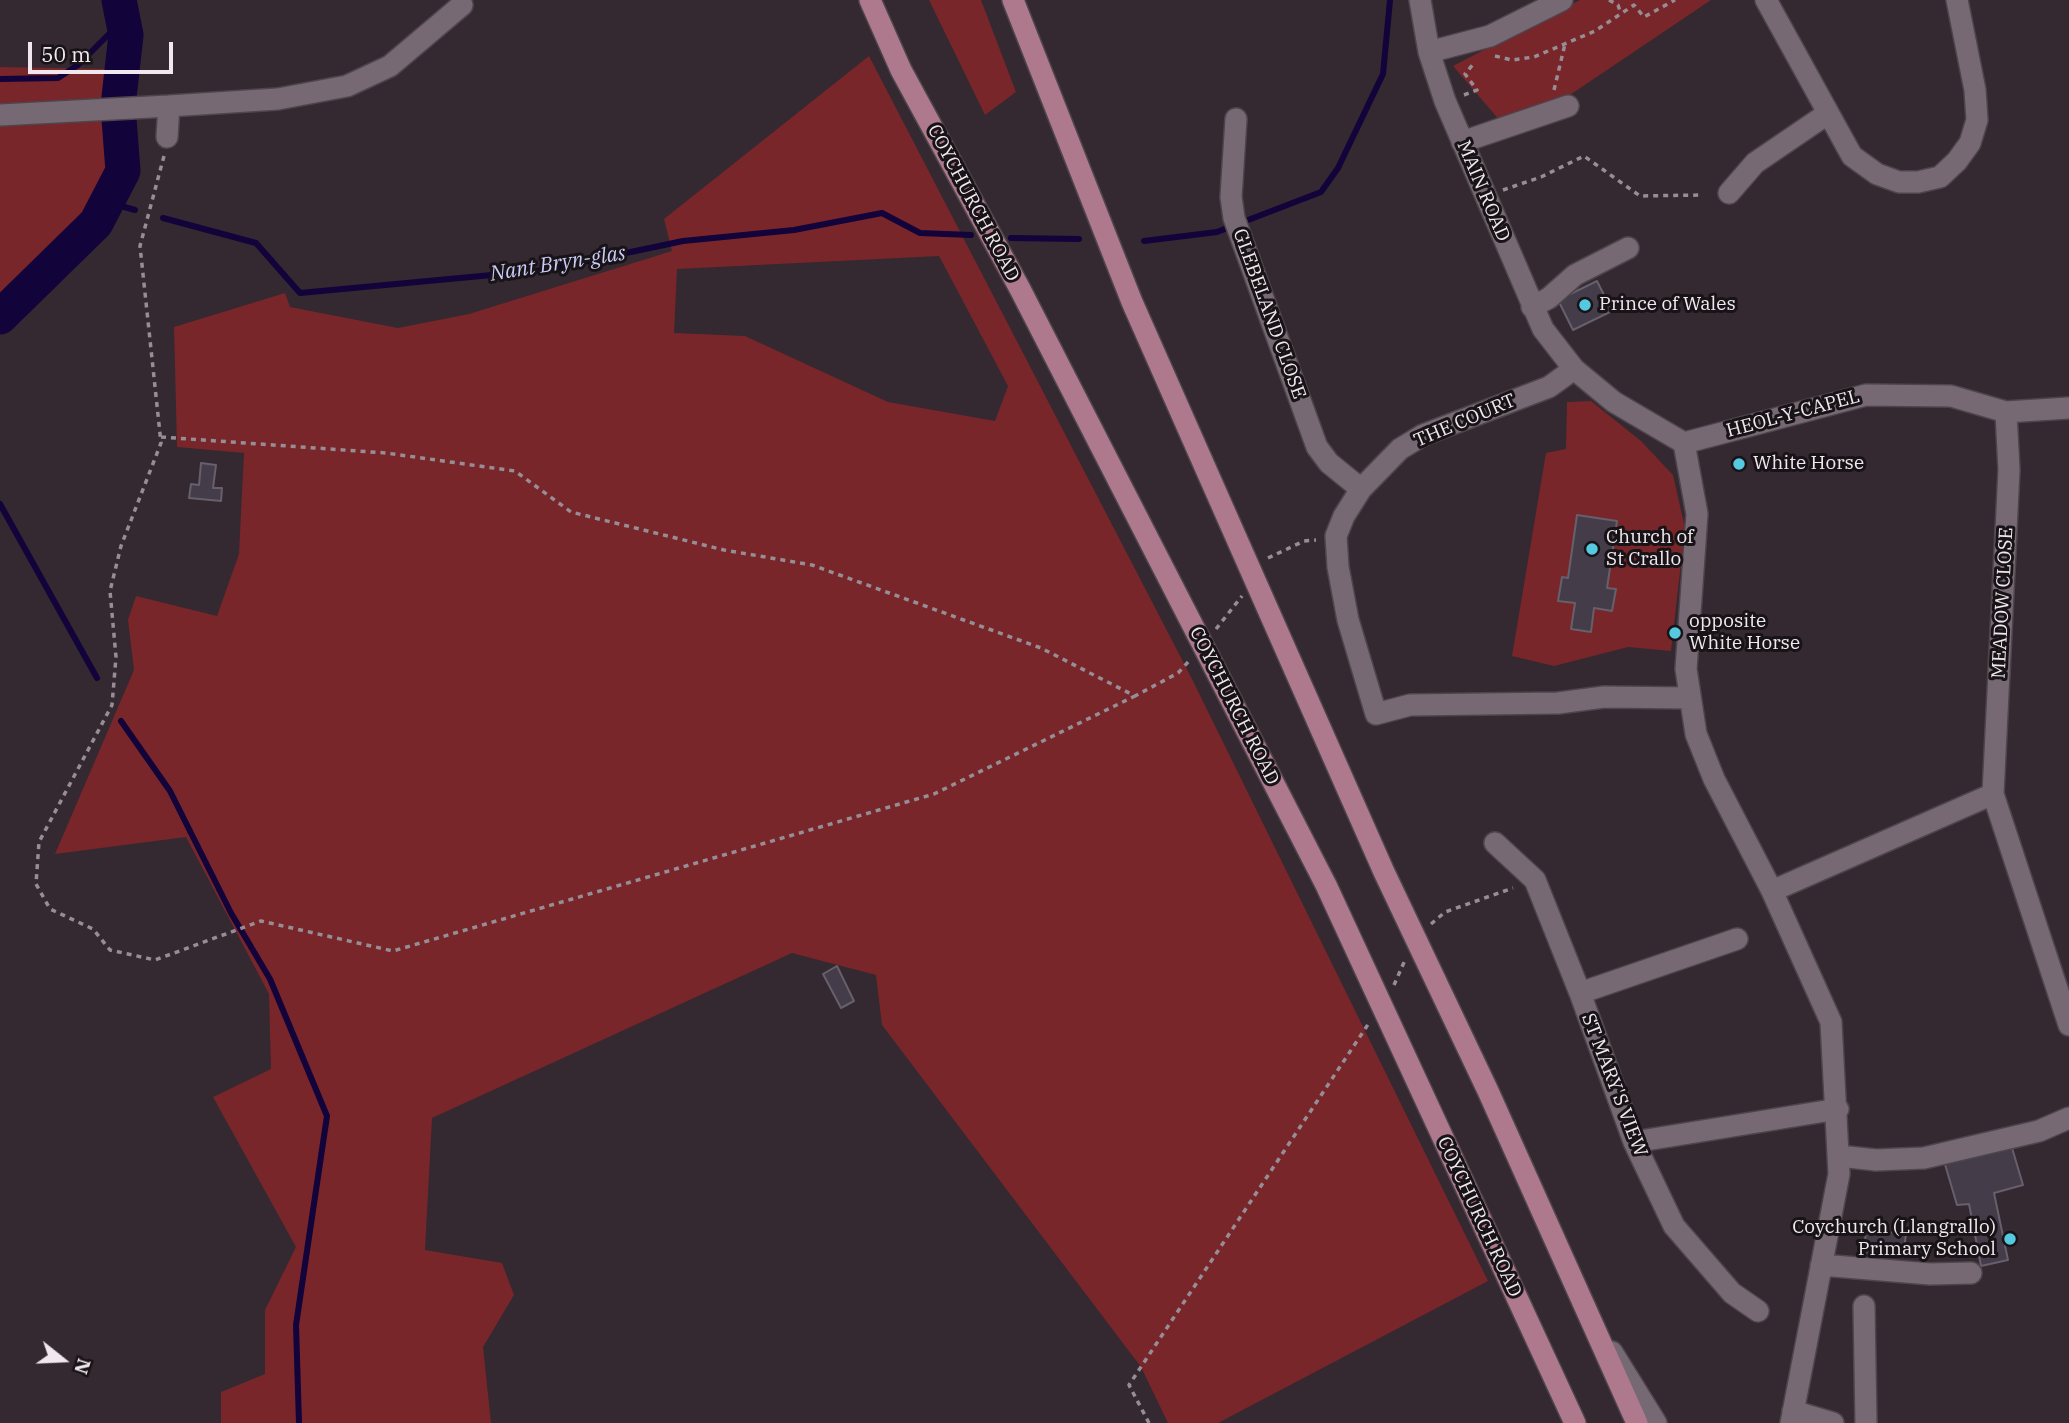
<!DOCTYPE html>
<html>
<head>
<meta charset="utf-8">
<style>
  body { margin:0 }
  #map { position:relative; width:2069px; height:1423px; overflow:hidden; background:#342831; font-family:"IBM Plex Serif",serif }
  canvas { display:block }
  .north { position:absolute; left:28px; top:1325px; width:70px; height:70px; -webkit-text-stroke:5px #181317; paint-order:stroke; rotate:108deg; font-size:19px; font-weight:700; line-height:28px; text-align:center; color:#f0e8ee }
  .north::after { content:''; display:block; margin:auto; width:24px; height:32px; background:#f0e8ee; clip-path:polygon(50% 0,100% 100%,50% 72%,0 100%) }
  .scale { position:absolute; left:28px; top:42px; width:145px; height:32px; box-sizing:border-box; border:4px solid #f0e8ee; border-top:0; padding-left:9px; font-size:21px; line-height:24px; white-space:nowrap; color:#f0e8ee; -webkit-text-stroke:5px #181317; paint-order:stroke }
</style>
</head>
<body>
<div id="map">
<canvas width="2069" height="1423"></canvas>
<div class="north">N</div>
<div class="scale">50 m</div>
</div>
<script>
const g = document.querySelector('canvas').getContext('2d');
g.lineJoin = 'round';
function paint(path, color) { g.fillStyle = color; g.fill(path, 'evenodd'); }
const shape = rows => new Path2D(rows.map(r => 'M' + r).join(''));
function strokePath(path, color, width, dash) { g.strokeStyle = color; g.lineWidth = width; g.lineCap = dash ? 'butt' : 'round'; g.setLineDash(dash || []); g.stroke(path); }
function write(font, color, halo, rows, align = 'center') {
  g.font = font + ' "IBM Plex Serif",serif'; g.lineWidth = 6; g.setLineDash([]); g.textBaseline = 'middle'; g.strokeStyle = halo; g.fillStyle = color; for (const [text, x, y, turn = 0] of rows) {
    g.save(); g.translate(x, y); g.rotate((+turn || 0) * Math.PI / 180); g.textAlign = isNaN(turn) ? turn : align; if (halo) g.strokeText(text, 0, 0); g.fillText(text, 0, 0); g.restore();
  }
}
const green = shape([
  [929,0,981,0,1016,92,985,115],
  [1580,0,1711,0,1555,105,1501,122,1453,66],
  [869,56,1191,677,1488,1281,1218,1423,1168,1423,1141,1367,882,1025,876,975,792,953,432,1118,425,1250,502,1263,514,1295,483,1347,491,1423,221,1423,221,1392,265,1374,265,1310,296,1247,213,1097,271,1069,269,994,186,837,55,854,134,670,128,620,136,596,217,616,239,554,244,453,177,447,174,327,285,293,290,307,398,328,469,314,672,251,664,219],
  [939,256,1008,386,995,421,888,402,745,336,674,333,677,269],
  [0,67,110,69,109,181,80,225,0,298],
  [1591,401,1641,441,1673,475,1685,528,1671,651,1628,647,1554,666,1512,656,1546,453,1566,449,1567,402],
  [1577,515,1616,521,1607,588,1616,590,1612,611,1594,608,1590,632,1571,629,1575,603,1558,601,1562,578,1568,578]
]);
const stream = shape([
  [0,79,58,78,78,65,125,18],
  [107,202,135,210],
  [163,218,256,243,300,293,545,270,683,241,794,230,882,213,920,233,971,235],
  [1011,238,1079,239],
  [1144,241,1217,232,1321,192,1338,168,1383,74,1390,0],
  [0,504,97,678],
  [121,721,170,791,231,913,270,979,327,1116,296,1325,299,1423]
]);
const river = shape([
  [0,317,96,223,123,171,118,106,126,35,119,0]
]);
const building = shape([
  [1597,281,1612,311,1573,330,1558,300,1597,281],
  [201,463,216,465,213,488,222,488,221,501,189,498,191,484,199,485,201,463],
  [1577,515,1617,521,1607,588,1616,589,1612,611,1594,608,1591,632,1571,629,1575,603,1558,601,1562,577,1568,578,1577,515],
  [837,966,854,1001,841,1008,823,974,837,966],
  [2010,1141,2023,1185,1994,1193,2008,1260,1981,1266,1969,1204,1957,1205,1944,1161,2010,1141],
  [1866,1230,1906,1234,1903,1257,1864,1253,1866,1230]
]);
const path = shape([
  [1609,0,1618,5,1621,14],
  [1495,56,1512,60,1534,57,1595,31,1634,5,1644,17,1675,0],
  [1554,90,1565,44],
  [1464,95,1477,90,1465,74,1475,62],
  [164,156,140,246,161,443,121,546,110,591,116,657,112,705,39,842,36,884,50,909,93,929,110,950,155,960,261,921,393,951,934,794,1135,696],
  [1503,190,1541,177,1584,156,1640,196,1701,195],
  [161,437,386,453,515,471,571,512,724,550,812,565,1041,648,1135,696,1178,673,1189,661],
  [1268,558,1304,541,1316,540],
  [1216,629,1242,596],
  [1431,924,1445,912,1513,888],
  [1394,985,1405,960],
  [1149,1423,1129,1385,1369,1023]
]);
const minor = shape([
  [1420,0,1429,52,1445,101,1543,329,1574,369,1614,402,1684,443,1697,514,1686,669,1696,734,1714,779,1772,891,1831,1022,1839,1174,1791,1423],
  [1766,0,1852,156,1877,174,1899,182,1918,182,1940,177,1957,161,1970,143,1977,120,1975,90,1957,0],
  [1429,52,1490,36,1562,0],
  [0,115,169,106],
  [1236,119,1231,197,1234,218,1317,447,1329,463,1361,489],
  [167,137,169,106,278,99,347,86,390,66,462,5],
  [1462,142,1568,106],
  [1729,193,1755,163,1827,114],
  [1532,307,1549,298,1575,275,1628,248],
  [1574,369,1549,387,1423,435,1400,449,1361,489,1344,516,1336,536,1338,567,1348,620,1376,714,1410,705,1558,703,1604,697,1690,698],
  [1684,443,1866,395,1951,396,2006,412,2069,408],
  [1993,794,2009,470,2006,412],
  [1495,843,1535,880,1580,993,1634,1142,1674,1226,1732,1293,1758,1311],
  [1772,891,1993,794,2069,1025],
  [1580,993,1737,939],
  [1634,1142,1838,1109],
  [1839,1156,1876,1160,1924,1158,2039,1131,2069,1118],
  [1821,1265,1930,1274,1971,1273],
  [1864,1306,1866,1423],
  [1612,1352,1656,1423],
  [1793,1411,1833,1423]
]);
const major = shape([
  [870,0,901,70,1020,289,1326,885,1575,1423],
  [1013,0,1132,302,1384,872,1488,1091,1637,1423]
]);
const markers = [
  [1585,305,7,"#56c9e0"],
  [1739,464,7,"#56c9e0"],
  [1592,549,7,"#56c9e0"],
  [1675,633,7,"#56c9e0"],
  [2010,1239,7,"#56c9e0"]
];
const streetNames = [
  ["MAIN ROAD",1483,191,67],
  ["COYCHURCH ROAD",973,203,62],
  ["GLEBELAND CLOSE",1269,314,70],
  ["HEOL-Y-CAPEL",1793,414,-15],
  ["THE COURT",1465,421,-23],
  ["MEADOW CLOSE",2003,603,-87],
  ["COYCHURCH ROAD",1234,706,63],
  ["ST MARY'S VIEW",1614,1085,69],
  ["COYCHURCH ROAD",1479,1217,65]
];
const poiNames = [
  ["Prince of Wales",1599,305],
  ["White Horse",1753,464],
  ["Church of",1606,538],
  ["St Crallo",1606,560],
  ["opposite",1689,622],
  ["White Horse",1689,644],
  ["Coychurch (Llangrallo)",1996,1228,"right"],
  ["Primary School",1996,1250,"right"]
];
const waterNames = [
  ["Nant Bryn-glas",558,264,-9]
];
paint(green, '#78262a');
strokePath(stream, '#12033a', 6);
strokePath(river, '#12033a', 35);
paint(building, '#443d49');
strokePath(building, '#665f6c', 2);
strokePath(minor, '#4e454c', 24);
strokePath(major, '#4e454c', 24);
strokePath(path, '#978d95', 3.5, [5, 5]);
strokePath(minor, '#766973', 21);
strokePath(major, '#ae788d', 21);
for (const [x, y, r, color] of markers) { const dot = new Path2D(); dot.arc(x, y, r, 0, 2 * Math.PI); g.fillStyle = color; g.fill(dot); strokePath(dot, '#181317', 2.5); }
write('19px', '#f0e8ee', '#181317', streetNames);
write('19px', '#f0e8ee', '#181317', poiNames, 'left');
write('italic 21px', '#ccccf8', '#181317', waterNames);
</script>
</body>
</html>
